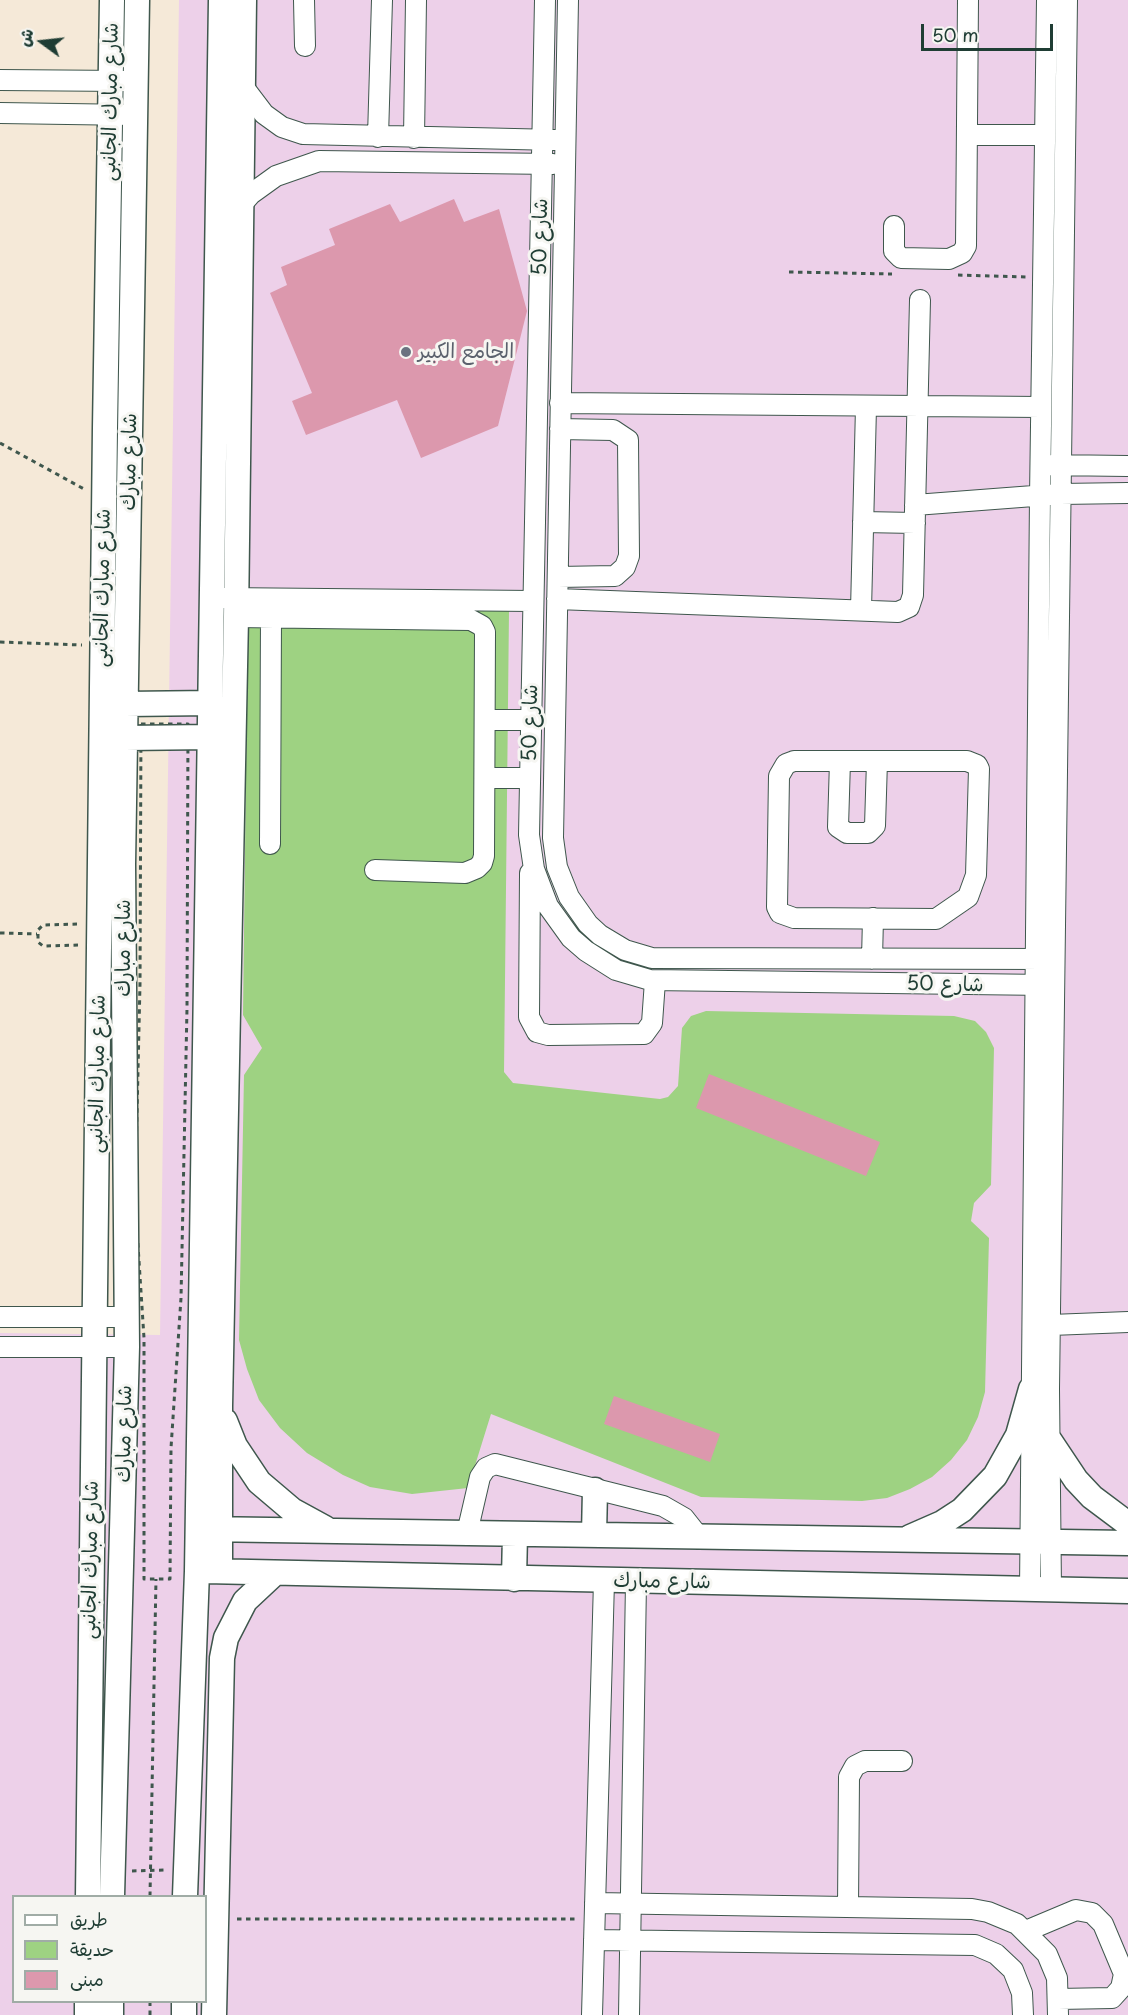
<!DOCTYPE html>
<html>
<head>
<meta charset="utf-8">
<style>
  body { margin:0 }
  #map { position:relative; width:1128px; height:2015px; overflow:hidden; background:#f5e9d8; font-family:"Playpen Sans","Playpen Sans Arabic",sans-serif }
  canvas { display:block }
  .legend { position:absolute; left:12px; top:1895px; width:195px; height:108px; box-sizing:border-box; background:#f6f6f2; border:2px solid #a0aca6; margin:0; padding:8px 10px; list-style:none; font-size:18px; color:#1f3d34 }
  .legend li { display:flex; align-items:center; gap:12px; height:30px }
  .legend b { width:30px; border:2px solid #a0aca6 }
  .north { position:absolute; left:12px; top:12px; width:60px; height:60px; -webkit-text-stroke:4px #f6f6f2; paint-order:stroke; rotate:285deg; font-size:16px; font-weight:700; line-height:24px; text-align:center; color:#1f3d34 }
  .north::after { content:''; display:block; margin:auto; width:21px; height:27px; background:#1f3d34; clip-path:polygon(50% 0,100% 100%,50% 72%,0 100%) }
  .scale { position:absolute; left:921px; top:24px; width:132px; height:27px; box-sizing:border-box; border:3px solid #1f3d34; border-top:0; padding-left:8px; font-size:18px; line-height:21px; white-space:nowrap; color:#1f3d34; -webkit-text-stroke:4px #f6f6f2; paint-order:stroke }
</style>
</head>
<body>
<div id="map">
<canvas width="1128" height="2015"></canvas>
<ul class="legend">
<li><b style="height:8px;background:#fff"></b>طريق</li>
<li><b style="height:16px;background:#9ed282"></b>حديقة</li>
<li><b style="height:16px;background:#dc98ad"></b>مبنى</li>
</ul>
<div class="north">ش</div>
<div class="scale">50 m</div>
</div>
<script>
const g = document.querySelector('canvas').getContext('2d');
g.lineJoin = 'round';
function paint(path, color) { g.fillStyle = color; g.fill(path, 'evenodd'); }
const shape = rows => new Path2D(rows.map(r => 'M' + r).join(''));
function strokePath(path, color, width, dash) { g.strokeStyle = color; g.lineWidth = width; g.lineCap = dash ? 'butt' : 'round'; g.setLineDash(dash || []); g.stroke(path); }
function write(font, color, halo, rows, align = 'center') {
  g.font = font + ' "Playpen Sans","Playpen Sans Arabic",sans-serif'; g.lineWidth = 6; g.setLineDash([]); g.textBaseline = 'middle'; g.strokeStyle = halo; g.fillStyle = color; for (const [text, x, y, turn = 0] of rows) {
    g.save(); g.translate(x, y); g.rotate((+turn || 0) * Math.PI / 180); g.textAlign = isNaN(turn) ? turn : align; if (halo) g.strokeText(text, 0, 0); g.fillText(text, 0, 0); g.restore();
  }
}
const built = shape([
  [179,0,1128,0,1128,2015,0,2015,0,1333,160,1335],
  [14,1896,206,1896,206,2002,14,2002]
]);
const green = shape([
  [248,607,509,611,504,1072,513,1083,660,1099,668,1097,678,1086,682,1028,691,1016,706,1011,954,1016,975,1021,986,1032,994,1048,991,1185,974,1203,971,1221,989,1238,985,1392,978,1417,967,1440,951,1460,932,1477,910,1489,887,1498,862,1501,701,1497,491,1414,468,1488,412,1494,370,1487,343,1475,307,1453,280,1428,259,1400,247,1369,239,1340,244,1075,262,1048,243,1015]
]);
const building = shape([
  [454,199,464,222,499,209,527,311,498,426,421,458,397,400,306,435,292,401,312,393,270,293,287,285,281,267,335,245,329,229,390,204,400,222],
  [709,1074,880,1142,866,1176,696,1108],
  [614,1396,720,1434,710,1462,604,1424]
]);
const path = shape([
  [789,272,892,274],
  [958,275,1027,277],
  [0,443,84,489],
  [0,642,82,645],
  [141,724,188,724,187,1008,181,1298,171,1448,170,1579,144,1579,144,1338,135,1199,140,984,141,724],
  [0,933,37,934],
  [78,945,43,946,38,942,38,930,43,925,81,924],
  [132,1871,167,1870],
  [150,1896,156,1579],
  [237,1919,578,1919],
  [150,2015,150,2002]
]);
const minor = shape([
  [304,0,305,46],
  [545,0,529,835,534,869,548,906,571,938,586,951,616,970,650,980,1047,985],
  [568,0,553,838,557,867,569,897,588,924,600,935,625,950,652,958,1048,959],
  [0,80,124,81],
  [242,85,264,114,282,127,303,134,556,140],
  [0,113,135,115],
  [967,135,1045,135],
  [378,137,382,0],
  [414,138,416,0],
  [236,211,251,194,276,176,319,161,553,164],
  [894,226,894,251,901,258,949,259,962,253,966,246,968,0],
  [560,403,1041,407],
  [1050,465,1128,466],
  [915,505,1060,494,1128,493],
  [863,522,915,523],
  [558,577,615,576,625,567,629,556,628,440,613,430,560,429],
  [222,598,532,601],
  [557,599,898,612,909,607,913,595,920,300],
  [861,610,866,407],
  [236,617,471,620,482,626,485,632,484,856,482,863,477,868,465,873,375,870],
  [485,720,531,720],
  [794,761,967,761,977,765,979,769,976,875,968,897,936,919,794,918,780,913,777,907,779,776,786,764,794,761],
  [840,761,838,827,847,833,868,833,875,826,877,761],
  [485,778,530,778],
  [270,844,271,617],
  [530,873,529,1017,537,1032,548,1035,644,1034,652,1023,655,981],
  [872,959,873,918],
  [0,1317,127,1317],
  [1051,1325,1128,1322],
  [0,1347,127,1347],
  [467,1533,480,1477,486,1468,495,1464,663,1506,684,1518,699,1537],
  [1030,1589,1040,496,1047,0],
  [1051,1590,1049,1389,1067,0],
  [595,1903,972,1909,988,1912,1017,1924,1047,1954,1057,1978,1058,2015],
  [848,1907,849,1777,855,1766,865,1761,902,1761],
  [1026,1931,1076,1910,1092,1913,1103,1924,1124,1974,1121,1988,1112,1998,1058,1999],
  [594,1940,975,1945,996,1954,1013,1970,1022,1993,1023,2015],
  [592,2015,604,1581],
  [629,2015,636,1582]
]);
const major = shape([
  [125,704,212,703],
  [125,738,211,737],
  [225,1421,235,1446,259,1482,292,1510,325,1528],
  [1050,1441,1076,1480,1092,1497,1128,1524],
  [204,1529,1128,1543],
  [594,1535,595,1490],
  [910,1537,942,1523,962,1510,995,1476,1018,1435,1031,1389],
  [205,1571,1128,1591],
  [220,1571,220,1406,236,617,244,0],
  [514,1579,515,1534],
  [88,1896,105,428,112,0],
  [112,1896,127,1347,123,864,137,0],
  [185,1896,197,1571,221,0],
  [87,2015,87,2002],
  [111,2015,111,2002],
  [184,2015,184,2002],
  [214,2015,222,1658,226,1638,245,1601,275,1573]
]);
const markers = [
  [406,352,6,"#6b7280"]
];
const streetNames = [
  ["شارع مبارك الجانبى",111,102,-89],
  ["شارع 50",541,237,-89],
  ["شارع مبارك",130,462,-89],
  ["شارع مبارك الجانبى",103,588,-89],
  ["شارع 50",531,723,-89],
  ["شارع مبارك",124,948,-90],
  ["شارع 50",945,985,1],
  ["شارع مبارك الجانبى",98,1074,-89],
  ["شارع مبارك",125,1434,-89],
  ["شارع مبارك الجانبى",91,1560,-89],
  ["شارع مبارك",662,1582,1]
];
const worshipNames = [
  ["الجامع الكبير",418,352]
];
paint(built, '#edd0e9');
paint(green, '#9ed282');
paint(building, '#dc98ad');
strokePath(minor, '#3f574d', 22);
strokePath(major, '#3f574d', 27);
strokePath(path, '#3f574d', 3, [4.5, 4.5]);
strokePath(minor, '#fff', 20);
strokePath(major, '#fff', 24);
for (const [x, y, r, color] of markers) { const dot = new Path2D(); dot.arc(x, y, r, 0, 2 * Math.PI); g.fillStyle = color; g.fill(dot); strokePath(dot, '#f6f6f2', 2); }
write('20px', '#1f3d34', '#f6f6f2', streetNames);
write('20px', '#5b616d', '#f6f6f2', worshipNames, 'left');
</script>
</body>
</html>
